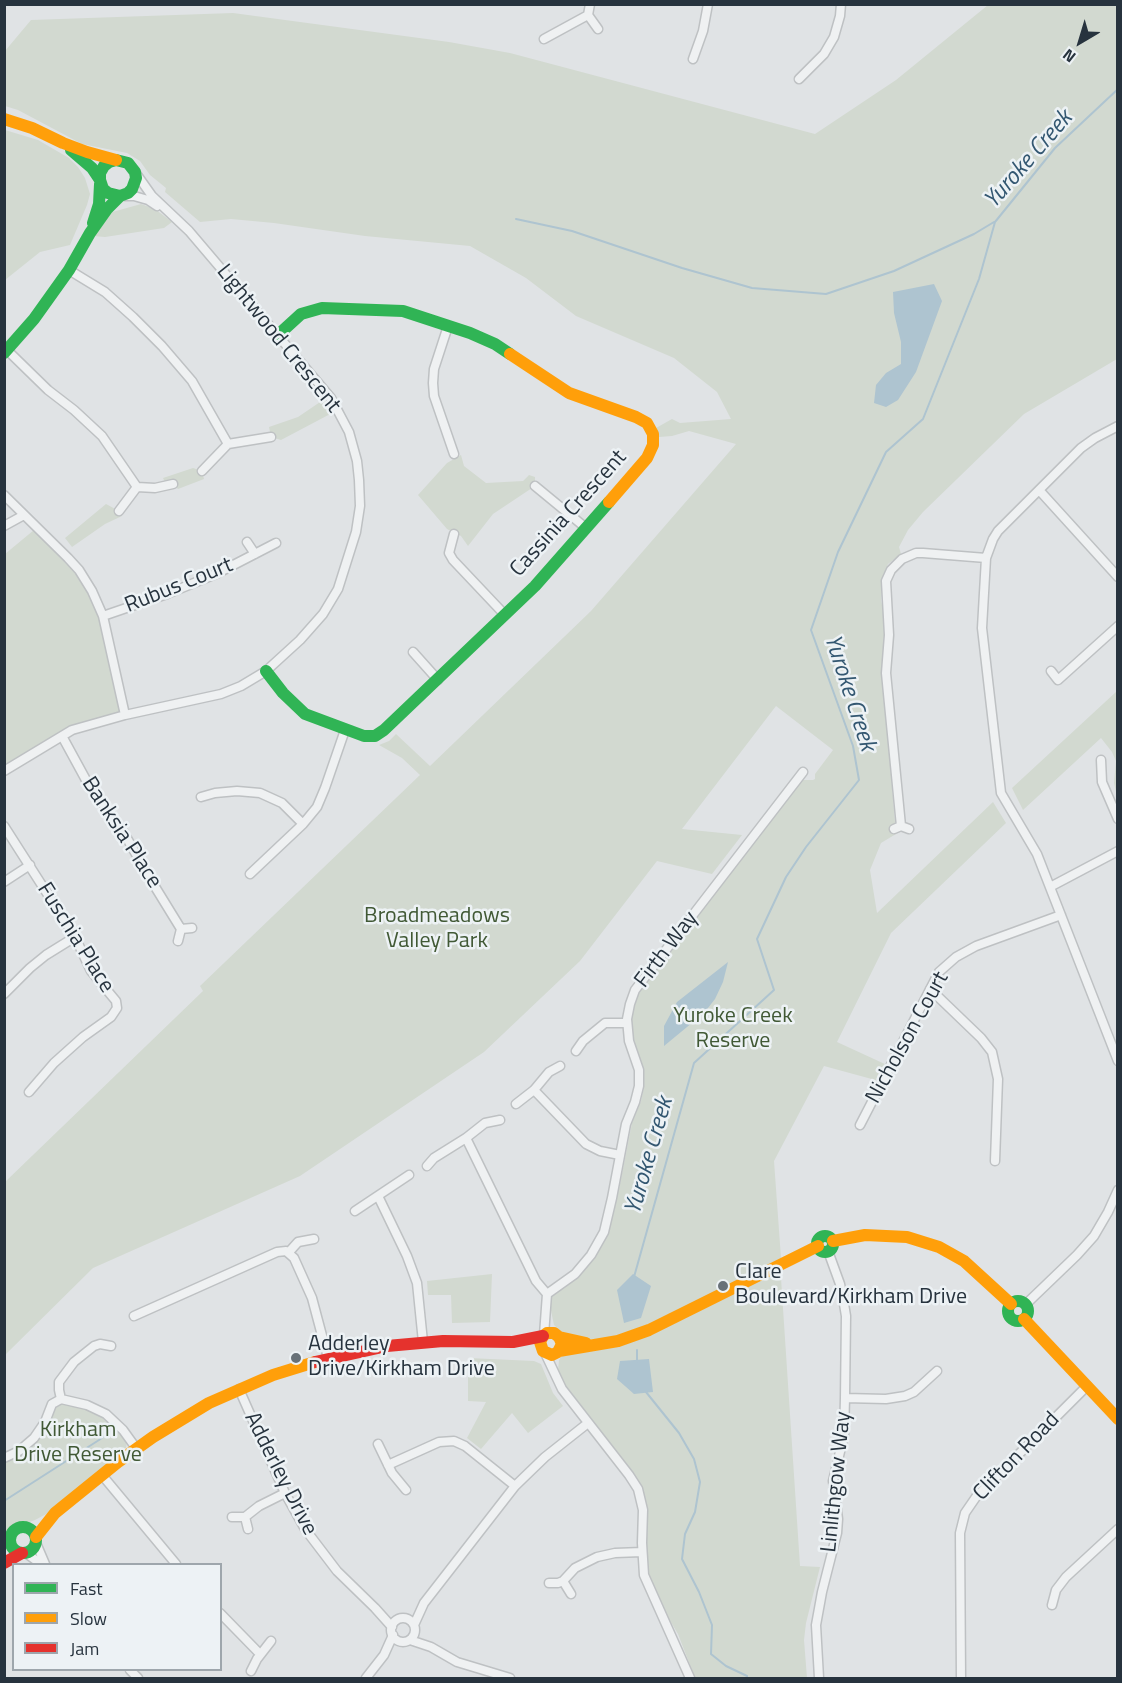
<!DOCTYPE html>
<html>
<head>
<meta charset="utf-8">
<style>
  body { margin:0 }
  #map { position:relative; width:1122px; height:1683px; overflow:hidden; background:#e0e3e5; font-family:"Titillium Web",sans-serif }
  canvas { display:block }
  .frame { position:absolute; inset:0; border:6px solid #27333e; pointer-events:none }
  .legend { position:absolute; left:12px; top:1563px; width:210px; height:108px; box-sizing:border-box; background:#edf2f5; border:2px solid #9ea6ac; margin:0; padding:8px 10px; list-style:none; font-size:18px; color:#27333e }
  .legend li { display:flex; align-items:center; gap:12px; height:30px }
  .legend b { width:30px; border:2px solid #9ea6ac }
  .north { position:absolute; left:1050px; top:12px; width:60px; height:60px; -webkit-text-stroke:4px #edf2f5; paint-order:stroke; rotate:218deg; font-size:16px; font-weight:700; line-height:24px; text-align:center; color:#27333e }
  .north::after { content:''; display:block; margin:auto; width:21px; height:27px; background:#27333e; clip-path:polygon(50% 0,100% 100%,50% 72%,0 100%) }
</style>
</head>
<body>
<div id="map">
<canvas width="1122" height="1683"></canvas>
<div class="frame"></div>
<ul class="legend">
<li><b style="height:8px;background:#30b455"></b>Fast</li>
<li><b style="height:8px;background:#ff9f0a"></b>Slow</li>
<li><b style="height:8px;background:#e5322d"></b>Jam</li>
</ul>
<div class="north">N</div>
</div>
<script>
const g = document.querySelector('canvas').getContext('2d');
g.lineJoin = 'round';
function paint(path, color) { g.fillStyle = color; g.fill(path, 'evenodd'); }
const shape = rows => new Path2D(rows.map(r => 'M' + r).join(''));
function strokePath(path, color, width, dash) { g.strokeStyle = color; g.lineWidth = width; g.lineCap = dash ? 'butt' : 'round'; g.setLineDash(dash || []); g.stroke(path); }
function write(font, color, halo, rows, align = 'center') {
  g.font = font + ' "Titillium Web",sans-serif'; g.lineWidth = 5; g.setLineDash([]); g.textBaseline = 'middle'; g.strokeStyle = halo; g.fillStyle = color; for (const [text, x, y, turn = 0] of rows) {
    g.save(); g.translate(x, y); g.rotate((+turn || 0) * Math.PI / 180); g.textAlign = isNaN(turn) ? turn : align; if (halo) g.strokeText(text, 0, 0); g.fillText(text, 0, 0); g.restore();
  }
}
const green = shape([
  [988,5,1117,5,1117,359,1024,414,923,512,908,530,899,547,901,554,888,564,883,576,881,600,885,619,882,668,896,834,881,843,870,870,877,913,993,802,1006,823,891,933,837,1042,887,1065,879,1081,824,1066,774,1161,781,1258,636,1332,602,1339,578,1339,568,1337,554,1325,550,1306,549,1300,551,1295,577,1276,585,1269,599,1250,608,1231,619,1189,632,1123,641,1101,644,1087,644,1077,635,1046,631,1020,634,1005,641,989,802,780,813,780,815,779,815,774,833,750,776,706,682,829,742,835,712,874,657,861,580,961,484,1052,300,1176,93,1268,5,1355,5,1182,203,991,200,986,420,775,402,758,379,745,389,741,396,734,430,766,591,611,736,444,689,431,672,436,659,437,656,428,672,419,680,423,731,419,717,392,674,358,576,316,526,278,470,246,365,236,274,223,231,219,200,222,165,192,166,188,150,175,140,161,127,153,82,144,18,110,5,106,5,51,31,20,233,13,449,42,510,53,815,134,896,80],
  [5,130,38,140,69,158,78,167,85,178,90,194,87,205,70,245,40,252,5,280],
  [141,204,155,209,172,222,164,228,105,237,93,236,109,213],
  [326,398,334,412,281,440,271,437,269,427,298,417],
  [461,455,464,466,486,483,523,481,529,475,535,477,535,486,493,514,468,546,461,536,447,529,418,495,447,463],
  [193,468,202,471,204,479,178,489,173,484,165,482,163,478],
  [106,504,119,511,122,516,105,524,72,547,65,538],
  [34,530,74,572,88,593,99,617,122,713,70,726,5,767,5,554],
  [1117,691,1117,796,1114,783,1116,761,1112,752,1101,738,1023,810,1012,788],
  [777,1271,781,1278,800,1566,820,1567,806,1623,804,1640,807,1678,695,1678,678,1634,660,1604,649,1576,647,1567,645,1536,647,1510,642,1492,565,1387,558,1370,559,1360,564,1353,603,1348],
  [492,1274,490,1322,452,1323,451,1295,428,1295,427,1281],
  [468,1358,534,1361,541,1364,553,1393,563,1406,528,1433,512,1413,481,1449,467,1438,486,1402,468,1401],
  [63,1403,85,1408,105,1418,120,1432,127,1441,126,1448,50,1512,35,1520,13,1528,5,1543,5,1461,22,1453,32,1446,46,1427,54,1408]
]);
const water = shape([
  [934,284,942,301,916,372,898,400,886,407,874,403,876,385,886,373,901,364,901,342,894,313,893,292],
  [728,962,723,982,715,999,704,1013,664,1046,664,1026,677,1002],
  [633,1274,651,1286,641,1318,624,1323,617,1290],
  [649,1359,653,1392,634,1394,617,1379,620,1361]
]);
const stream = shape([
  [516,219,572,231,682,268,752,288,826,294,894,271,974,234,994,222],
  [634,1277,694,1063,774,990,757,939,786,877,806,847,859,780,853,746,811,630,838,552,886,452,923,419,979,279,995,222,1055,148,1118,89],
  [637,1350,637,1362],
  [646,1392,679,1433,694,1459,700,1482,695,1512,685,1534,682,1559,699,1592,712,1625,711,1654,726,1666,747,1676,747,1678],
  [4,1501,99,1440,111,1431]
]);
const street = shape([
  [588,15,590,4],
  [544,39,588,15,598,29],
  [693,59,703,31,708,4],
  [799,79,824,54,834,37,840,16,841,4],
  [125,196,134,196,148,200,157,206],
  [69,270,105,292,133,317,162,346,192,381,228,444],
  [448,326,434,369,433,383,434,396,454,454],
  [7,350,48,390,74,410,102,436,137,487],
  [1118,426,1095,438,1081,448,998,531,993,539,986,558,982,628,1001,793,1037,854,1118,1061],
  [202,471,228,444,271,437],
  [535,486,586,528],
  [1039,490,1118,577],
  [4,495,68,558,79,570,92,591,103,616,125,715],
  [119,511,137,487,155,488,173,484],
  [4,526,24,515],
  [454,534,449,553,453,560,505,615],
  [247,542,255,554],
  [103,616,167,594,216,574,276,543],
  [413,652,438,680],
  [1051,671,1058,680,1118,626],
  [62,736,86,780,124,833,149,877,181,929],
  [1101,760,1102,782,1118,819],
  [4,771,72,730,125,715,221,694,241,686,266,671,300,640,323,614,338,589,356,532,360,506,359,480,357,461,349,432,331,398,189,231,152,196,135,172],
  [201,797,215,793,237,791,260,793,282,803,303,824],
  [4,826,75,937,91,971,116,1001,117,1008,111,1017,83,1037,54,1063,29,1092],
  [901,826,886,673,889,635,886,581,891,570,902,559,916,553,923,553,986,558],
  [894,829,901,826,909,829],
  [250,874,303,824,317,807,325,788,345,730],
  [4,882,30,865],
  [1050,887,1118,851],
  [178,941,181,929,192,928],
  [930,989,981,1038,992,1052,998,1079,995,1161],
  [4,994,30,968,46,955,75,937],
  [576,1051,583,1041,605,1023,627,1023],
  [534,1090,586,1144,600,1151,620,1155],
  [516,1104,534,1090,549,1072,560,1066],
  [860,1125,939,972,956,957,976,946,1061,915],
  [466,1138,536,1281,547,1294],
  [427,1166,434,1158,466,1138,485,1123,500,1120],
  [378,1196,407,1256,417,1283,423,1342],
  [355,1211,409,1175],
  [289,1252,298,1242,314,1239],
  [1025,1305,1077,1255,1094,1236,1108,1212,1118,1190],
  [134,1316,277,1252,286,1251,294,1258,312,1298,328,1358],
  [544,1335,547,1294,575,1274,591,1255,604,1232,612,1198,626,1124,635,1102,639,1086,639,1070,629,1041,627,1019,630,1004,635,990,803,772],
  [545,1353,562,1389,629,1475,638,1489,643,1510,642,1543,644,1575,690,1678],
  [239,1389,285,1493,305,1529,337,1571,375,1608,392,1627],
  [845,1398,886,1399,905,1396,914,1392,937,1371],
  [61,1399,59,1390,59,1382,74,1362,94,1346,100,1344,111,1346],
  [378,1444,392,1473,406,1490],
  [4,1458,19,1451,34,1438,45,1422,52,1404,61,1399,87,1405,106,1414,123,1430,136,1448],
  [388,1465,439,1442,454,1441,465,1446,515,1486],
  [102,1475,176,1564],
  [232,1517,245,1517,259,1506,285,1493],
  [245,1517,248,1529],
  [36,1543,45,1564],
  [26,1553,41,1564],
  [563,1581,571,1594],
  [549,1583,558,1583,563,1581,575,1568,597,1557,615,1553,642,1552],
  [1052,1605,1056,1590,1066,1577,1118,1529],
  [220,1613,260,1654],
  '391 1630a12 12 0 1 1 24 0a12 12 0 1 1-24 0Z',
  [414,1625,424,1603,515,1486,545,1457,588,1423],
  [410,1640,431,1647,457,1662,510,1678],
  [130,1670,138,1678],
  [251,1671,257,1659,271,1641],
  [366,1678,384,1655,393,1635],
  [819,1678,816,1625,822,1592,837,1533,838,1519,833,1481,844,1435,845,1398,846,1316,844,1304,840,1284,828,1251],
  [961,1678,960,1533,965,1513,976,1497,1087,1386]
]);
const fast = shape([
  [71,150,92,168,100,180],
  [93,223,99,204,100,184],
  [278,335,301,314,322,308,403,311,470,333,495,344,510,354],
  [4,353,34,319,69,270,90,233,107,209,120,196,128,193,132,189,136,178,135,172,128,163,116,160,109,162,104,166,100,173,100,180,103,189,108,193,120,196],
  [266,671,283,693,305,714,364,736,375,736,384,730,535,586,609,502],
  '817 1244a8 8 0 1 1 16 0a8 8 0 1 1-16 0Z',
  '1008 1311a10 10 0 1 1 20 0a10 10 0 1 1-20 0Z',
  '10 1540a13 13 0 1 1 26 0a13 13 0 1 1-26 0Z'
]);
const slow = shape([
  [4,119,32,128,63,143,87,152,116,160],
  [510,354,569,393,636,417,647,423,653,434,653,445,647,458,609,502],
  [833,1241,865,1235,907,1237,939,1247,964,1261,1011,1304],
  [1024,1319,1118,1419],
  [559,1337,562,1344,558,1352,552,1355,543,1351,540,1342,543,1336,547,1333,554,1333,559,1337,586,1343],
  [559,1351,618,1341,649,1330,818,1246],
  [36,1537,55,1513,118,1462,153,1437,209,1403,273,1375,315,1362]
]);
const jam = shape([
  [315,1362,387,1346,443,1341,513,1342,543,1336],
  [4,1563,22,1553]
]);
const markers = [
  [723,1286,6,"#687178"],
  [296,1358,6,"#687178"]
];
const streetNames = [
  ["Lightwood Crescent",278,339,51],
  ["Cassinia Crescent",569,514,-48],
  ["Rubus Court",179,586,-22],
  ["Banksia Place",121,833,57],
  ["Fuschia Place",75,938,58],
  ["Firth Way",667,950,-53],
  ["Nicholson Court",908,1038,-61],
  ["Clifton Road",1017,1457,-46],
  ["Adderley Drive",280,1474,63],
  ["Linlithgow Way",837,1482,-84]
];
const parkNames = [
  ["Broadmeadows",437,917],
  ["Valley Park",437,942],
  ["Yuroke Creek",733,1017],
  ["Reserve",733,1042],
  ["Kirkham",78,1431],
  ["Drive Reserve",78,1456]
];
const poiNames = [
  ["Clare",735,1273],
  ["Boulevard/Kirkham Drive",735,1298],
  ["Adderley",308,1345],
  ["Drive/Kirkham Drive",308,1370]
];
const waterNames = [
  ["Yuroke Creek",1029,160,-49],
  ["Yuroke Creek",849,693,72],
  ["Yuroke Creek",650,1156,-74]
];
paint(green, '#d2d9d0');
paint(water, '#aec4d0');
strokePath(stream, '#aec4d0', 2);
strokePath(street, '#bec1c3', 11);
strokePath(street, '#eff1f2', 8);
strokePath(fast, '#30b455', 12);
strokePath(slow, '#ff9f0a', 12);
strokePath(jam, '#e5322d', 12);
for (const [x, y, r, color] of markers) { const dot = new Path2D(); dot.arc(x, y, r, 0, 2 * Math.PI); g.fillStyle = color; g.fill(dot); strokePath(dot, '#edf2f5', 2); }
write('22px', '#27333e', '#edf2f5', streetNames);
write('22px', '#415935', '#edf2f5', parkNames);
write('22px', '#27333e', '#edf2f5', poiNames, 'left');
write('italic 24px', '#335771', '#edf2f5', waterNames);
</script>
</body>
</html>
